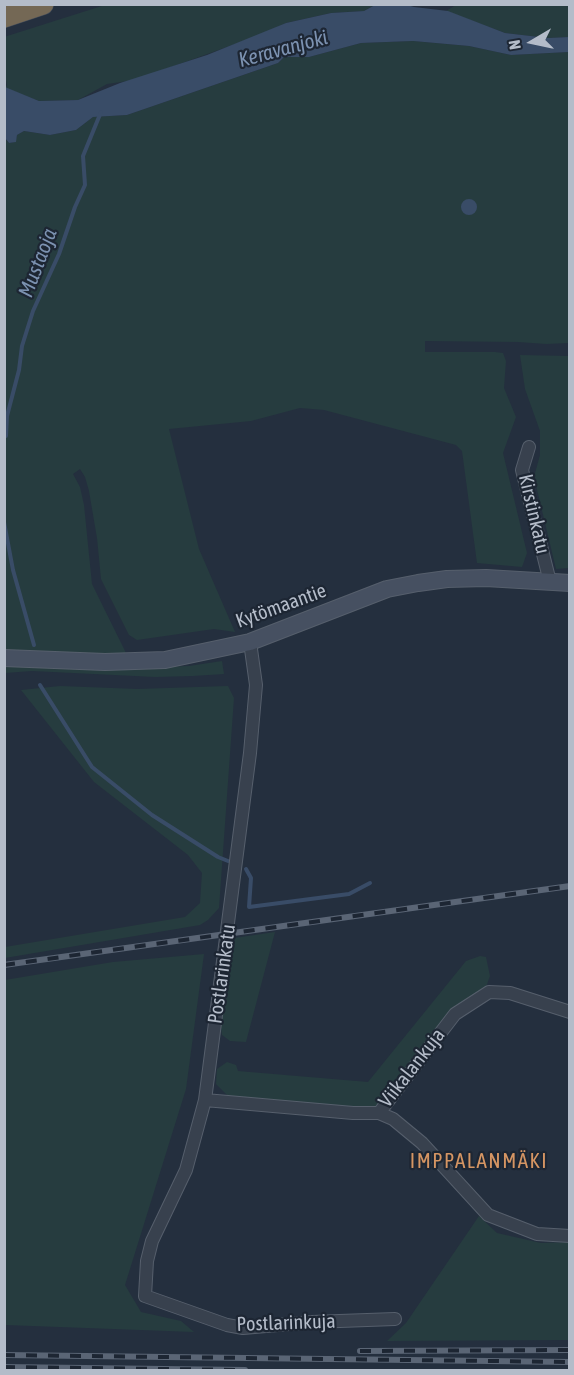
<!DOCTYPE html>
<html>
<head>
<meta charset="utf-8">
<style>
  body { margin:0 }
  #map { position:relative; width:574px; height:1375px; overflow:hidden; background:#242f3e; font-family:"Asap Condensed",sans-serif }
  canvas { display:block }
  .frame { position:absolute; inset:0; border:6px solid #b4bcc9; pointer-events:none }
  .north { position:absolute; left:502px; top:12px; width:60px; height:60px; -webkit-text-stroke:4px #1d2633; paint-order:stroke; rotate:261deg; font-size:16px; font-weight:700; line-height:24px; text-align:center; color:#b4bcc9 }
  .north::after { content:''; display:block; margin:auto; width:21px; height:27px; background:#b4bcc9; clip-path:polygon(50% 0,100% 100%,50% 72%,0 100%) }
</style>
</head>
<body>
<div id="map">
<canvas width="574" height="1375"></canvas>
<div class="frame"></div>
<div class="north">N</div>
</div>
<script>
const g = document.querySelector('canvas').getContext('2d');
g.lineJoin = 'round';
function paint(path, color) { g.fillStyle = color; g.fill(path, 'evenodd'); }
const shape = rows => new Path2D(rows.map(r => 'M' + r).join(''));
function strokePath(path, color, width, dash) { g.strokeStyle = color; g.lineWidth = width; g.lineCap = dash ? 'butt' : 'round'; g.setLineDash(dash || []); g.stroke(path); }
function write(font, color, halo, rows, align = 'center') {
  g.font = font + ' "Asap Condensed",sans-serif'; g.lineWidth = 4.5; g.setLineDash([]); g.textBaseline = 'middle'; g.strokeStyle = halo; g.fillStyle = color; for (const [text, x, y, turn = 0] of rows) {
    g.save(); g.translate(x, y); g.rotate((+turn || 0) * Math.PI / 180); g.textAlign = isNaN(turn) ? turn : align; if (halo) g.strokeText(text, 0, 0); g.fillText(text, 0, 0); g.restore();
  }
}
const green = shape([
  [105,5,375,5,364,11,331,13,286,23,263,34,135,80,107,84,78,100,39,101,5,88,7,85,5,77,4,37],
  [456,5,569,5,569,37,548,38,505,33,446,11],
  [413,41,469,46,511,55,569,52,569,343,546,344,518,342,425,341,425,352,495,352,503,353,506,361,504,388,516,417,503,453,527,553,522,567,477,563,462,451,456,445,324,410,300,408,251,421,169,429,199,549,235,632,214,629,137,640,129,635,101,579,97,538,89,491,85,477,80,469,73,474,80,487,84,505,92,584,126,653,105,655,5,652,4,138,9,143,15,142,17,135,24,131,50,135,76,130,93,117,127,115,278,63,284,57,309,57,361,43],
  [520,355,569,356,569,568,556,569,534,477,540,455,540,431,525,389],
  [222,661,224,674,193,676,155,677,32,671,5,673,5,665,111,669,189,666],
  [60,686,138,689,228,686,234,698,219,908,208,920,200,925,5,958,5,947,185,917,200,903,202,873,188,855,94,782,21,690],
  [275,932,246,1042,230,1041,222,1035,220,1021,234,938],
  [204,954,186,1089,125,1285,141,1312,181,1321,194,1332,5,1325,5,980,113,962],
  [480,956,486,957,490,976,486,987,388,1097,376,1106,359,1108,230,1098,216,1084,217,1069,227,1062,236,1065,238,1071,368,1082,466,961],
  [479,1216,497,1233,541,1243,569,1242,569,1340,387,1341,406,1323]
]);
const water = shape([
  [375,5,407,5,414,7,448,11,505,33,548,38,569,37,569,52,511,55,469,46,413,41,361,43,309,57,284,57,278,63,127,115,93,117,76,130,50,135,24,131,17,135,16,142,9,143,5,138,5,87,39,101,78,100,120,83,207,55,286,23,331,13,364,11],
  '461 207a8 8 0 1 1 16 0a8 8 0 1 1-16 0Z'
]);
const stream = shape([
  [6,436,7,416,19,370,22,346,33,311,59,254,75,207,85,185,83,156,101,112],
  [4,522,13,570,34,645],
  [40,685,92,767,152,815,218,857,228,861],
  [246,869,251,878,249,907,349,894,370,883]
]);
const street = shape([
  [529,447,522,470,550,582],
  [250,642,256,685,250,753,205,1100,186,1170,152,1241,147,1261,145,1296,227,1325,243,1328,312,1322,395,1319],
  [205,1100,353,1113,379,1113,455,1014,489,992,510,993,570,1012],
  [379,1113,393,1119,422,1143,488,1215,537,1234,570,1236]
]);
const secondary = shape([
  [4,658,105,662,165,660,250,642,387,589,418,583,447,579,486,578,570,583]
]);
const highway = shape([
  [4,17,43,4]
]);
const rail = shape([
  [4,965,570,886],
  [360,1351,570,1350],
  [4,1355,570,1362],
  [4,1367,245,1370]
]);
const streetNames = [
  ["Kirstinkatu",534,514,77],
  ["Kytömaantie",281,606,-20],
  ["Postlarinkatu",222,974,-82],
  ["Viikalankuja",412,1068,-52],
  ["Postlarinkuja",286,1323,-2]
];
const waterNames = [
  ["Keravanjoki",283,49,-15],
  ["Mustaoja",38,263,-69]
];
const neighbourhoodNames = [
  ["IMPPALANMÄKI",479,1161]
];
paint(green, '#263c3f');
paint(water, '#394c67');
strokePath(stream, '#394c67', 4);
strokePath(street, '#565f6c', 14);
strokePath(secondary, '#565f6c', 18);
strokePath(highway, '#434c59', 22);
strokePath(street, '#38414e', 12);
strokePath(secondary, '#465061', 16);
strokePath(highway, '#746855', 21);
strokePath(rail, '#5a6575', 6);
strokePath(rail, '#1d2633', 4, [11]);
write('20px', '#b4bcc9', '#1d2633', streetNames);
write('italic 21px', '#7c92b1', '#1d2633', waterNames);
g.letterSpacing = '1.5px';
write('21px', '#d59563', '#1d2633', neighbourhoodNames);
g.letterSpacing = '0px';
</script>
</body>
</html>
